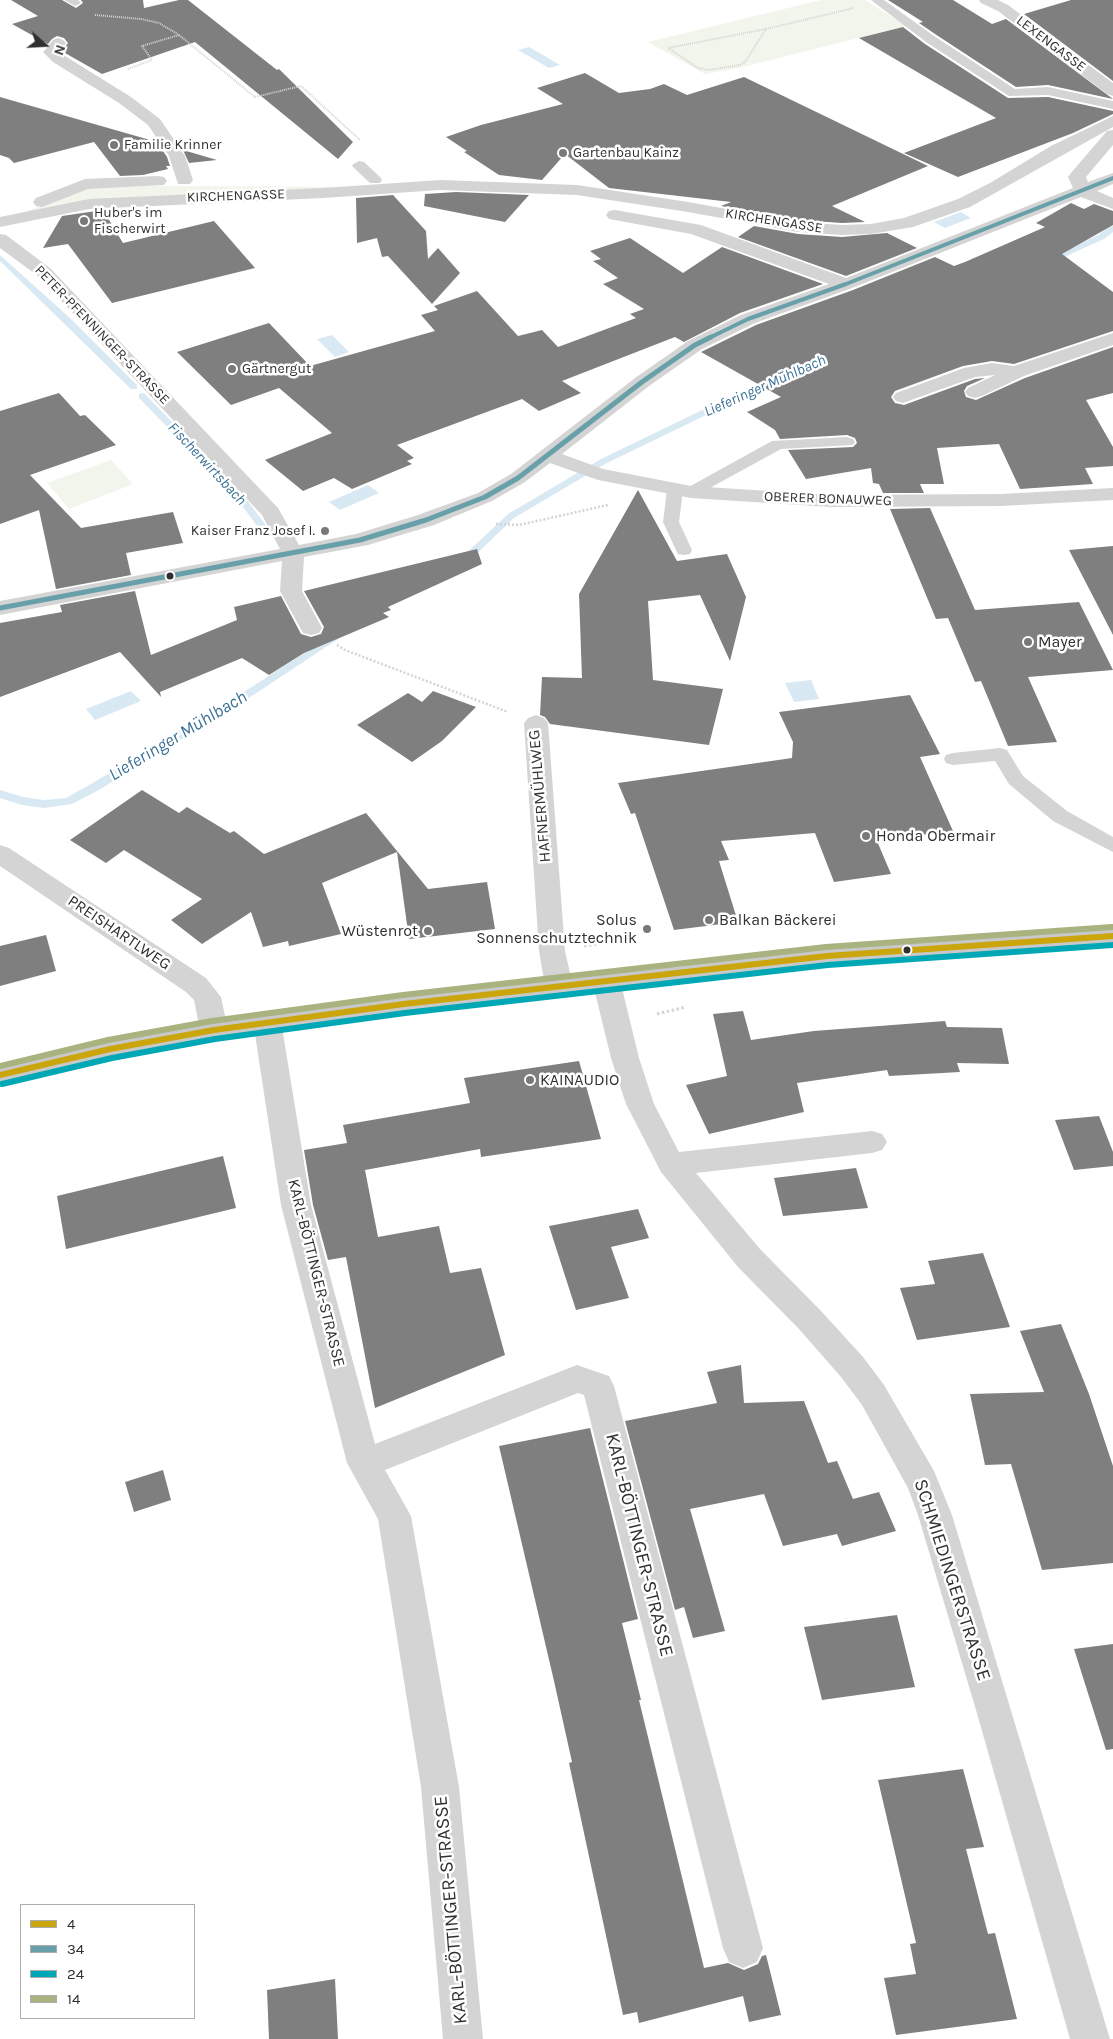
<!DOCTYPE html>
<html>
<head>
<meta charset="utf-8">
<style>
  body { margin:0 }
  #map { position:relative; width:1113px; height:2039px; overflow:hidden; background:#fff; font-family:Karla,sans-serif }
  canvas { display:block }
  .legend { position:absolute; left:20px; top:1904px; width:175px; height:115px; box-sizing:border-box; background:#fff; border:1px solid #acacac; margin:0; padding:6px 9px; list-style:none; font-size:15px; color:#303030 }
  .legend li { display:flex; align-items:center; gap:10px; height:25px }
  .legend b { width:25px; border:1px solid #acacac }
  .north { position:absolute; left:20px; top:20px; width:50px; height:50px; -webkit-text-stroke:4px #fff; paint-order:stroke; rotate:109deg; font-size:14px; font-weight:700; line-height:20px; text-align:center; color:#303030 }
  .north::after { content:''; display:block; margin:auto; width:18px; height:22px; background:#303030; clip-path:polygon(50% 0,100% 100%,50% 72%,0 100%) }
</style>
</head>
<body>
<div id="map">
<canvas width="1113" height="2039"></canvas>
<ul class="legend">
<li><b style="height:6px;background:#caa50c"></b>4</li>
<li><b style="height:6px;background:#68a0a9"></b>34</li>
<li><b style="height:6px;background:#00a7b4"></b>24</li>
<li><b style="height:6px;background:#a8b37f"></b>14</li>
</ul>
<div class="north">N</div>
</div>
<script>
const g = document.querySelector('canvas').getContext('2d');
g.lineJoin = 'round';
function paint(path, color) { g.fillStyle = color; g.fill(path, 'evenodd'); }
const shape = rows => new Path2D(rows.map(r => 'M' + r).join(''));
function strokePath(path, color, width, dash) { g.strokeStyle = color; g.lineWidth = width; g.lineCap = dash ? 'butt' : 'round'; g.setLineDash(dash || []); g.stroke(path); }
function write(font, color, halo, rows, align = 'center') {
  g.font = font + ' Karla,sans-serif'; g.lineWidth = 5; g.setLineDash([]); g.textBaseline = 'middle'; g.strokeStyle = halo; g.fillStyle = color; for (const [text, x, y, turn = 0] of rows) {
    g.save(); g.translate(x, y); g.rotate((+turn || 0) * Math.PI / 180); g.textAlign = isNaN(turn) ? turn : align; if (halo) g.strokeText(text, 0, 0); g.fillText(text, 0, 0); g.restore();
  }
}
const green = shape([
  [821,0,865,0,906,26,739,68,705,74,648,42],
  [147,186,332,187,331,190,111,199,23,213,54,200,89,189],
  [111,460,133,484,69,509,47,483]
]);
const water = shape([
  [529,47,560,65,549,68,518,50],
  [961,212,971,218,945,228,934,222],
  [332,335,349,352,335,357,317,339],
  [368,485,379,493,340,510,329,502],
  [811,680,819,699,794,702,785,683],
  [131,691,141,701,95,720,86,709]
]);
const stream = shape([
  [1110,226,1113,226,1113,232,1104,239,1051,263,1044,261,1098,235,1110,226],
  [0,255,70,318,137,385,137,389,131,389,0,261,0,255],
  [778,377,782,380,781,382,731,403,607,463,514,518,468,562,464,563,459,560,508,514,601,459,725,399,778,377],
  [142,393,145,394,244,496,273,535,271,537,265,537,238,500,139,398,139,394,142,393],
  [334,634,339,637,338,639,258,692,99,790,72,804,44,808,22,805,0,798,0,790,23,797,44,800,66,798,91,784,250,688,334,634]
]);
const building = shape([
  [11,0,62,0,76,8,83,3,81,0,143,0,144,8,179,0,188,0,277,70,279,69,353,142,338,159,195,42,102,74,65,53,62,51,68,43,64,38,57,36,52,39,48,44,12,24,38,16],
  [888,0,953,0,992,24,1006,19,1113,99,1048,85,1016,87,935,34,919,23,923,22],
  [1071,0,1113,0,1113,81,1024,14],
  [903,27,925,44,1008,98,1048,97,1113,111,1113,114,1073,133,958,177,904,153,996,118,859,38],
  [585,73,619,93,650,89,664,84,687,95,744,77,928,166,832,206,865,222,842,223,798,220,721,206,731,202,609,188,565,154,542,180,499,175,464,152,467,151,446,137,481,125,563,104,537,88],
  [0,97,157,142,167,157,170,166,166,166,168,169,143,175,120,176,94,142,14,163,9,158,0,155],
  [183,150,217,160,189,163],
  [456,192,529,195,505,222,424,206,425,194],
  [393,195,426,231,428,259,438,248,460,273,432,304,388,256,382,257,377,238,357,243,356,198],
  [1071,203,1084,209,1094,204,1113,211,1113,225,1062,254,1113,292,1113,331,1014,364,992,361,963,366,895,391,891,397,895,403,904,405,975,379,985,378,967,386,964,391,966,397,976,400,1025,378,1113,347,1113,393,1086,400,1113,447,1113,466,1085,468,1093,484,1020,489,999,444,937,448,944,484,920,484,924,493,883,493,879,484,873,483,871,468,806,479,788,450,853,447,857,443,855,438,847,435,780,439,775,430,747,412,781,397,701,352,756,325,853,290,935,257,954,266,965,262,1045,227,1036,223],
  [103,210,123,243,214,221,255,268,112,303,68,244,43,248,62,216],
  [754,226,798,234,842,237,887,233,917,248,846,276,738,237],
  [630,238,683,273,722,247,823,284,740,313,684,342,675,337,562,381,581,393,539,411,522,399,397,445,414,458,407,461,412,464,352,489,334,478,303,491,265,460,332,433,279,388,231,405,177,352,269,323,310,366,435,331,421,315,438,310,434,306,477,291,518,336,542,330,558,347,636,318,630,314,644,309,603,284,618,278,593,261,601,259,590,251],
  [59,393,80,416,85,415,116,445,30,475,81,528,173,512,183,543,126,553,131,575,56,589,39,510,0,524,0,411],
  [638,490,677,561,727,554,746,597,730,661,700,595,648,601,653,680,723,689,709,745,550,724,545,717,540,715,542,677,582,678,579,594],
  [930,508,975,610,1079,602,1113,670,1028,677,1057,742,1008,746,981,681,975,682,948,618,936,619,890,509],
  [1113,546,1113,635,1069,550],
  [477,549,482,564,388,607,391,610,383,613,389,617,304,653,269,675,242,658,160,692,161,697,120,652,0,697,0,623,62,612,60,605,135,591,151,655,237,620,234,607,281,596,301,634,311,637,321,634,324,627,304,591],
  [433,691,476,707,442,741,412,762,357,725,408,693,422,702],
  [910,695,940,754,920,757,953,831,877,841,891,874,834,882,815,833,721,841,729,860,719,861,738,922,674,930,635,813,631,814,618,783,792,758,793,742,779,712],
  [142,790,179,813,187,807,230,833,234,831,264,854,366,813,428,889,487,882,495,929,409,939,397,852,322,883,341,934,289,946,288,941,263,947,251,912,202,944,171,920,202,899,124,850,106,863,70,840],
  [46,935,56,971,0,986,0,946],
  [743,1011,751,1040,814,1031,945,1021,947,1027,1002,1028,1009,1064,957,1063,960,1072,889,1076,887,1070,797,1083,804,1112,709,1134,686,1085,727,1076,713,1014],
  [579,1061,601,1139,481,1157,480,1149,365,1170,378,1237,439,1226,450,1273,481,1268,505,1355,375,1408,346,1257,328,1260,313,1205,304,1150,347,1143,343,1125,470,1103,464,1078],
  [1099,1116,1113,1152,1113,1166,1074,1170,1055,1120],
  [223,1156,236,1208,66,1249,57,1196],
  [856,1168,868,1208,783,1216,774,1178],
  [638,1209,649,1238,611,1247,629,1298,576,1310,549,1226],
  [983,1253,1010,1327,917,1340,900,1288,935,1284,928,1261],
  [1061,1324,1089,1394,1113,1466,1113,1563,1042,1570,1011,1464,985,1465,970,1394,1044,1392,1020,1331],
  [741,1365,744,1403,804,1401,828,1463,837,1461,853,1499,879,1492,896,1531,842,1546,837,1534,783,1546,764,1494,690,1509,725,1631,693,1638,684,1607,675,1610,625,1421,717,1403,707,1372],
  [590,1428,638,1619,622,1623,641,1700,639,1700,704,1968,728,1963,744,1970,758,1964,762,1956,766,1955,781,2015,749,2022,743,1996,639,2023,637,2012,623,2015,569,1763,572,1762,554,1681,499,1446],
  [163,1470,171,1500,134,1512,125,1482],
  [897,1615,915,1687,822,1700,804,1627],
  [1113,1644,1113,1749,1106,1750,1074,1649],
  [963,1769,984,1847,966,1849,988,1934,995,1933,1017,2019,896,2035,884,1978,916,1974,910,1944,916,1943,878,1780],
  [335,1979,338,2039,269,2039,267,1990]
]);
const pathFar2 = shape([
  [95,15,141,19,159,23,179,35,255,97,301,86,360,140],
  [766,29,745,62,740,65,708,70,698,68,668,48,766,29],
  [766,29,854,8],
  [128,69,152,60,142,46,179,35]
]);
const pathFar1 = shape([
  [496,524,519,525,608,505],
  [337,645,345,650,508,712]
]);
const path = shape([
  [584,946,631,939],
  [657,1014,686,1007]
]);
const service = shape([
  [64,0,78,0,81,3,75,6,64,0],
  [871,0,884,0,934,36,1015,89,1048,87,1113,101,1113,109,1048,95,1009,96,926,42,871,0],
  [359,161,364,162,380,177,382,180,380,183,370,183,354,168,352,165,359,161],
  [847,437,853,439,855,442,853,445,781,449,697,495,685,495,683,492,685,489,772,441,847,437],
  [675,485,681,487,683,490,679,522,692,550,690,554,684,555,678,554,676,550,663,522,667,490,669,487,675,485],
  [1000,748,1007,750,1023,776,1067,811,1113,837,1113,852,1053,821,1009,784,995,761,953,765,946,763,944,759,946,755,953,753,1000,748]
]);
const minor = shape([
  [979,0,998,0,1008,5,1113,83,1113,96,1107,94,998,11,981,3,979,0],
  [58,38,63,40,66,43,60,51,65,56,131,97,160,119,185,156,193,180,190,184,178,184,169,156,148,125,119,103,53,62,43,52,46,49,53,40,58,38],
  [1113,116,1113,127,970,207,913,227,871,234,842,235,798,232,688,212,577,195,440,190,323,198,89,209,0,227,0,217,89,199,323,188,440,180,577,185,688,202,798,222,842,225,871,224,904,218,958,199,990,183,1051,146,1113,116],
  [1113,130,1113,145,1086,177,1088,182,1113,173,1113,184,1097,191,1113,198,1113,209,1081,197,852,288,755,323,702,349,649,386,562,454,603,469,691,486,831,495,1001,494,1113,488,1113,500,1001,506,831,507,691,498,598,480,550,463,525,482,492,501,434,525,368,545,304,557,302,591,322,628,319,633,311,635,303,633,280,591,282,561,0,615,0,601,280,549,262,515,38,276,0,248,0,234,6,235,50,268,278,508,299,545,356,534,418,515,478,493,511,474,635,378,688,341,741,315,829,284,691,234,609,219,606,215,609,211,615,210,701,225,846,278,1073,188,1068,177,1071,173,1107,131,1113,130],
  [158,176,164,177,167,181,164,185,88,189,42,207,36,206,33,202,36,198,85,179,158,176],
  [1113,333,1113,345,1024,376,982,396,975,398,968,396,965,392,968,388,995,375,975,377,903,403,896,401,893,397,896,393,964,368,992,363,1014,366,1113,333],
  [536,715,544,718,548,723,565,951,573,986,569,993,559,996,549,993,545,986,539,951,524,723,528,718,536,715],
  [0,845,9,848,206,978,221,997,228,1030,224,1037,214,1040,204,1037,200,1030,194,1000,186,992,0,866,0,845],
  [606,970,616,973,620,980,639,1058,654,1104,679,1152,872,1131,882,1134,887,1142,882,1150,872,1153,696,1173,760,1249,821,1311,863,1357,884,1385,934,1471,952,1515,1110,2039,1070,2039,976,1710,918,1515,908,1488,862,1405,841,1377,799,1329,738,1267,661,1172,626,1104,611,1058,592,980,596,973,606,970],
  [267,1011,277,1014,281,1021,311,1205,375,1444,577,1365,609,1376,614,1386,763,1948,757,1962,743,1968,729,1962,723,1948,584,1395,578,1393,385,1470,411,1516,459,1787,483,2039,443,2039,421,1787,378,1519,347,1463,281,1205,253,1021,257,1014,267,1011]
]);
const primary = shape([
  [1113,927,1113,945,827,966,404,1014,214,1040,110,1059,0,1086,0,1064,110,1039,214,1020,404,994,827,946,1113,927]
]);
const bus1 = shape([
  [0,1075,110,1049,214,1030,404,1004,827,956,1113,936]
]);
const bus2Far1 = shape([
  [709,338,748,319,846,284,1113,178]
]);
const bus2 = shape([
  [0,608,360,540,426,520,485,497,518,478,642,382,695,345,711,337]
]);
const bus3 = shape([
  [2,1084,112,1058,215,1039,405,1013,828,965,1113,945]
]);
const bus4 = shape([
  [0,1066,108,1040,212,1021,403,995,826,947,1112,927]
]);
const markers = [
  [114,145,5,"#787878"],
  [563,153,5,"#787878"],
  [84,221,5,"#787878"],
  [232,369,5,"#787878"],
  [325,531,5,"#787878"],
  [170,576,4.5,"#303030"],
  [1028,642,5,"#787878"],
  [866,836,5,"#787878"],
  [709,920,5,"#787878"],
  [647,929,5,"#787878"],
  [428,931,5,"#787878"],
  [907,950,4.5,"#303030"],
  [530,1080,5,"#787878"]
];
const farStreetnames = [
  ["LEXENGASSE",1051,44,37],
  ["KIRCHENGASSE",236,196,-2],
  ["KIRCHENGASSE",774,221,9],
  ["PETER-PFENNINGER-STRASSE",102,335,46],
  ["OBERER BONAUWEG",828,499,2]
];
const farPoinames = [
  ["Familie Krinner",124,145],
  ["Gartenbau Kainz",573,153],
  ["Huber's im",94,213],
  ["Fischerwirt",94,229],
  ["Gärtnergut",242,369],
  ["Kaiser Franz Josef I.",315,531,"right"]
];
const farWaternames = [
  ["Lieferinger Mühlbach",765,386,-24],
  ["Fischerwirtsbach",207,464,47]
];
const poiNames = [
  ["Mayer",1038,642],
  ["Honda Obermair",876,836],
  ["Solus",637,920,"right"],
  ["Sonnenschutztechnik",637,938,"right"],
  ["Balkan Bäckerei",719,920],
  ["Wüstenrot",418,931,"right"],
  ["KAINAUDIO",540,1080]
];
const streetNames = [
  ["HAFNERMÜHLWEG",540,796,-95],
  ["PREISHARTLWEG",119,933,34],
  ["KARL-BÖTTINGER-STRASSE",316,1273,76]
];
const waterNames = [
  ["Lieferinger Mühlbach",178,736,-31]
];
const nearStreetnames = [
  ["KARL-BÖTTINGER-STRASSE",639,1545,76],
  ["SCHMIEDINGERSTRASSE",952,1580,72],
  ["KARL-BÖTTINGER-STRASSE",451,1910,-95]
];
paint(green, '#f1f5ec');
paint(water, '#d9e9f3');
paint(stream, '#d9e9f3');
paint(building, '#7f7f7f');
strokePath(pathFar2, '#d4d4d4', 2, [1, 1]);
strokePath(pathFar1, '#d4d4d4', 2.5, [2, 2]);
strokePath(path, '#d4d4d4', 3, [2.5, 2.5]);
paint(service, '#d4d4d4');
paint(minor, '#d4d4d4');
paint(primary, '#c8c8c8');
strokePath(bus1, '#caa50c', 6);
strokePath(bus2Far1, '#68a0a9', 4);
strokePath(bus2, '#68a0a9', 5);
strokePath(bus3, '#00a7b4', 6);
strokePath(bus4, '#a8b37f', 6);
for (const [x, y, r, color] of markers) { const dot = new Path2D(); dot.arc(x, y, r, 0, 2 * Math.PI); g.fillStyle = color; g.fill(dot); strokePath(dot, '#fff', 2); }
write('14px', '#303030', '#fff', farStreetnames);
write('14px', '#303030', '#fff', farPoinames, 'left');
write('italic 15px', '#3a7195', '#fff', farWaternames);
write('16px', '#303030', '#fff', poiNames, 'left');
write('16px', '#303030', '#fff', streetNames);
write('italic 18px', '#3a7195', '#fff', waterNames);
write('19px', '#303030', '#fff', nearStreetnames);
</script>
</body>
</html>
